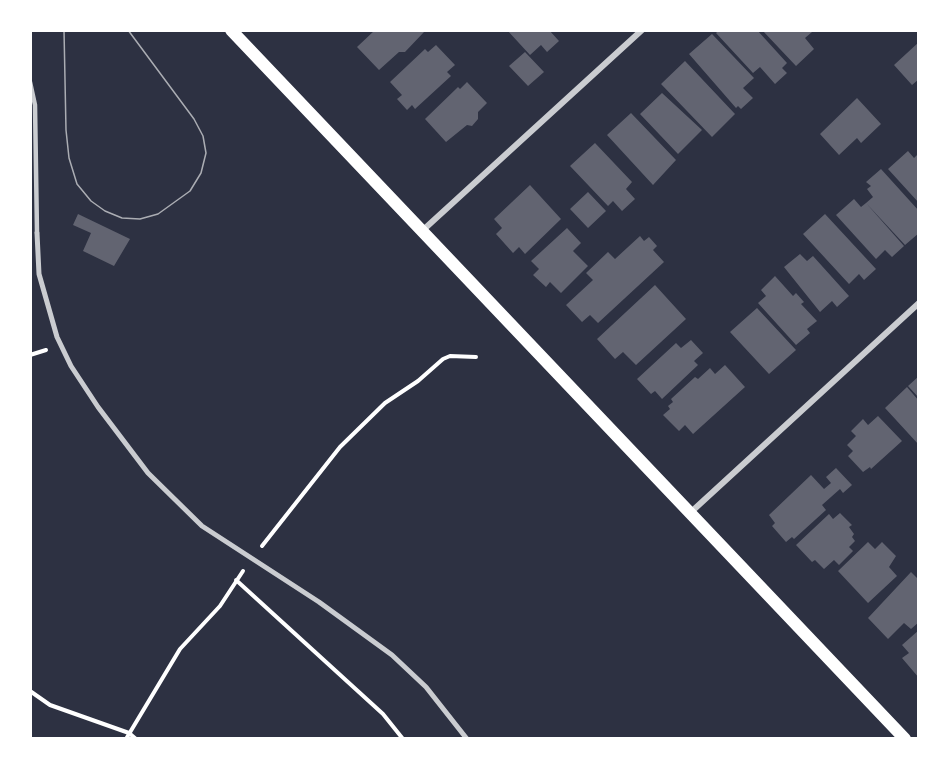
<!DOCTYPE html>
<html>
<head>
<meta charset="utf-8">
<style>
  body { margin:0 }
  #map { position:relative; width:949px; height:769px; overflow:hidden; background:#2d3142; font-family:Arial,sans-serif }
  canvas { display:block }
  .frame { position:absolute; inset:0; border:32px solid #fff; pointer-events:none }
</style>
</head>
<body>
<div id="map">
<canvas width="949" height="769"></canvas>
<div class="frame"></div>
</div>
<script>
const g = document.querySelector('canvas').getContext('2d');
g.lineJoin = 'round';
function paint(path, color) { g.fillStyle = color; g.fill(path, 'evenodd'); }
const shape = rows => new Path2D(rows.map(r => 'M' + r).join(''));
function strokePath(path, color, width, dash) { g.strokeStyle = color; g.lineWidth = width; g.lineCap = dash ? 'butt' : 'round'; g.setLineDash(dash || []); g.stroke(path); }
const building = shape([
  [375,30,423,30,424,32,405,52,399,52,379,70,357,47],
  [507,30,549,30,559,41,547,52,541,45,530,55],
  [719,30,757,30,787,63,782,68,787,73,775,84,760,67,753,73,716,33],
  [762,30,810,30,812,32,805,38,814,49,796,66],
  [712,34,754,78,743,88,753,98,741,109,738,106,736,108,689,54],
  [919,42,919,79,912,85,894,65],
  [436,45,455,65,447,72,451,76,415,109,412,105,407,110,397,99,402,95,390,82,425,49,428,52],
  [525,52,544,72,528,86,509,66],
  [685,61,735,114,712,137,661,84],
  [467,82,487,103,478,112,478,119,472,126,467,125,446,142,425,119,458,87,460,89],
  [662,93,702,130,678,154,640,114],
  [857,98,881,124,861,143,857,138,839,155,820,134],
  [631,113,676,160,653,185,607,135],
  [595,143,632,182,626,189,635,199,622,211,613,201,608,206,570,166],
  [908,151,914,158,919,153,919,203,888,169],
  [881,169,919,211,919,233,905,245,866,203,873,197,867,189,871,186,866,182],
  [530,185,561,219,525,254,519,247,513,253,496,234,502,228,494,219],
  [588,192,606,211,588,228,570,209],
  [854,199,861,207,866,203,904,246,892,257,885,250,876,259,836,215],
  [78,214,130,239,114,266,83,251,91,233,73,225],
  [825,214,876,269,864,280,859,274,849,284,803,234],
  [567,228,581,243,573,251,588,266,561,293,550,282,546,287,533,275,539,269,531,261],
  [640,236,644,241,649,237,657,246,653,250,664,262,598,323,590,315,582,322,566,305,593,280,586,273,608,252,615,259],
  [800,254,807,261,813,256,849,296,837,307,832,301,820,312,784,267],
  [775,276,793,296,796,293,804,302,801,304,817,321,807,329,810,333,796,345,758,303,766,296,761,290],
  [655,285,686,319,636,365,623,352,615,359,597,339],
  [757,308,796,350,769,374,730,332],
  [691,340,703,353,694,361,698,365,662,399,655,391,651,394,637,379,676,343,681,348],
  [725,365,745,387,693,434,685,425,679,431,663,415,670,409,668,406,673,402,671,399,695,377,698,379,710,368,715,374],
  [919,376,919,398,908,386],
  [907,387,919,401,919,445,885,408],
  [878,416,902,441,871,469,870,467,863,472,848,456,853,451,847,445,856,436,851,431,863,419,868,425],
  [836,468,852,485,843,493,840,489,822,505,826,510,794,539,792,537,786,542,772,526,775,523,769,515,811,475,824,489,831,483,826,477],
  [840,513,852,525,849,527,854,534,852,537,855,541,849,547,853,551,839,565,834,560,824,569,815,560,812,562,796,545,829,514,833,519],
  [868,542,875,549,882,542,896,556,889,567,897,576,868,603,838,571],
  [911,572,919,580,919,622,911,629,904,623,888,639,868,618],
  [919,630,919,678,902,658,909,653,902,645]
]);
const path = shape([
  [30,355,46,350],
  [262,546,340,447,385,403,418,381,443,359,450,356,476,357],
  [236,580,383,714,403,739],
  [30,691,50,705,129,733,136,739],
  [126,739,180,649,220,606,243,571]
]);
const service = shape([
  [30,82,35,105,37,233]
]);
const pedestrian = shape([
  [37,233,39,274,57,337,71,366,98,407,148,473,202,526,319,602,392,655,426,687,467,739]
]);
const minor = shape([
  [422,231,642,30],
  [690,513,919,303]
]);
const secondary = shape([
  [231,30,905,739]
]);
const tram = shape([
  [64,30,66,130,69,158,77,184,91,201,105,211,122,218,140,219,158,214,190,191,201,173,206,153,203,136,194,119,128,30]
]);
paint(building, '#626471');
strokePath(path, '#fff', 4);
strokePath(service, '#caccd0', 4.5);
strokePath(pedestrian, '#caccd0', 5);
strokePath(minor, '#caccd0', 6);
strokePath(secondary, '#fff', 12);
strokePath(tram, '#abadb3', 1.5);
</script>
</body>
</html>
